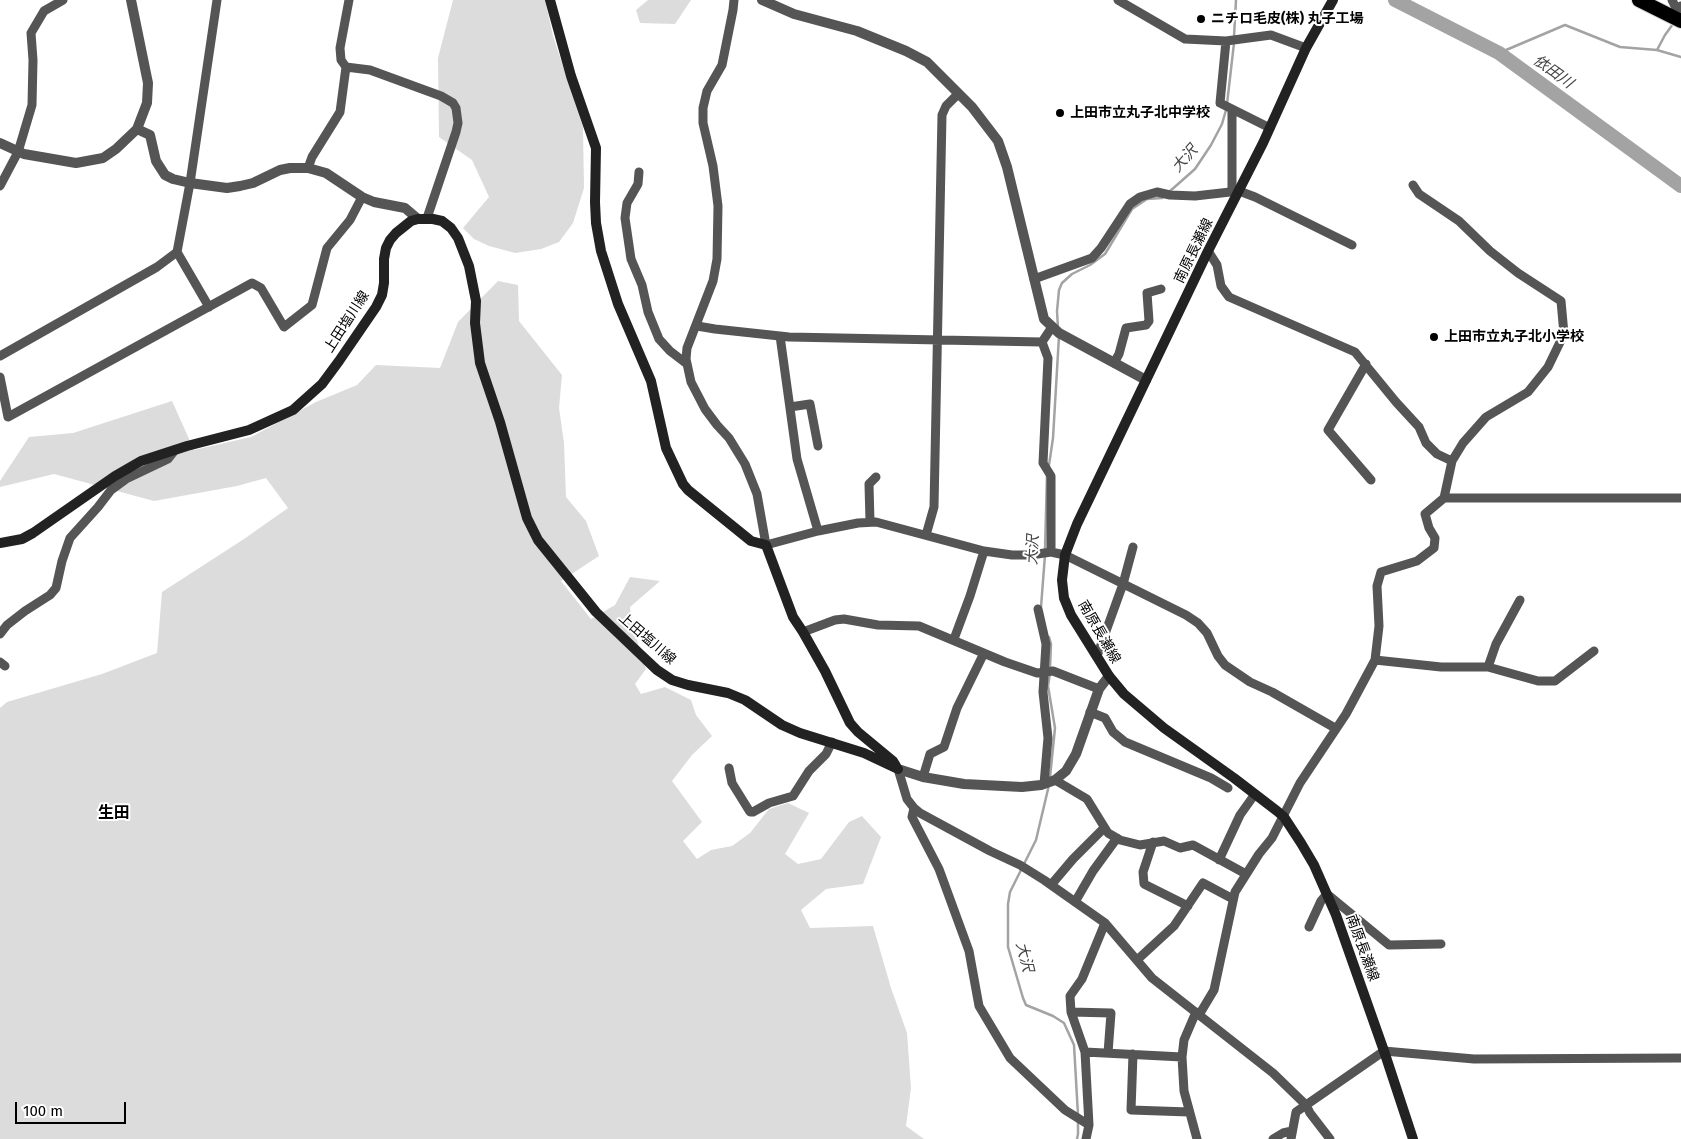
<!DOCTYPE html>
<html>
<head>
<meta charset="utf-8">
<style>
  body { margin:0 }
  #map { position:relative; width:1681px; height:1139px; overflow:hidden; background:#fff; font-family:"Fira Sans",sans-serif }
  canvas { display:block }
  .scale { position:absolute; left:15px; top:1102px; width:111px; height:22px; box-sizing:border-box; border:2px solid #000; border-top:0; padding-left:6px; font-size:15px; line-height:18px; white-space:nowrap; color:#000; -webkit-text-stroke:4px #fff; paint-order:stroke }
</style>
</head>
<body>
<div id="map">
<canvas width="1681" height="1139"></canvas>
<div class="scale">100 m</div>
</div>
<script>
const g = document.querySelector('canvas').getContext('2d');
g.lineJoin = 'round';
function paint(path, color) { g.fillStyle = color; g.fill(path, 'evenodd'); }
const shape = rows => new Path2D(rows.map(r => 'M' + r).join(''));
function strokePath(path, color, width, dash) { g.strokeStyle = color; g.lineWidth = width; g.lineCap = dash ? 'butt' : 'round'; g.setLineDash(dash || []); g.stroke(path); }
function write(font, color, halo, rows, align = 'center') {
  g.font = font + ' "Fira Sans","Noto Sans JP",sans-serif'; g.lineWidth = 4; g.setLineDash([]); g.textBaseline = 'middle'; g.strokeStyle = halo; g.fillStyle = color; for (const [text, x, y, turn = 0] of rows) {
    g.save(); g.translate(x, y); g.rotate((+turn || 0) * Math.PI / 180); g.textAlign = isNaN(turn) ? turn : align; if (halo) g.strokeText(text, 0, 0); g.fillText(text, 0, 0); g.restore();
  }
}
const green = shape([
  [453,0,545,0,553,36,583,127,584,188,573,223,559,242,541,249,515,253,489,246,474,239,463,228,489,197,472,160,439,137,438,58],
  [648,0,691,0,675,24,640,23,636,10],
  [498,281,518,285,519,321,562,375,559,408,564,443,566,497,586,521,599,556,561,581,591,619,615,605,630,577,660,581,630,607,632,624,646,669,635,684,641,694,665,687,691,700,696,715,712,736,692,755,672,781,702,822,683,841,697,859,711,850,732,846,750,833,769,809,788,803,809,813,785,854,798,864,821,859,849,822,862,816,881,837,863,884,826,889,801,910,810,928,873,926,891,988,907,1033,911,1088,906,1126,924,1139,0,1139,0,708,7,702,102,674,157,653,162,592,244,539,288,508,266,478,237,486,154,501,54,474,0,487,0,481,29,437,73,433,172,401,194,450,251,437,316,402,357,385,376,365,440,368,458,322]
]);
const stream = shape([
  [1234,37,1236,0],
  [1657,50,1665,35,1673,24],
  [1499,53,1565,25,1620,47,1657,50,1681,57],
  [1227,104,1234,43],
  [1169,192,1195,169,1211,145,1222,124,1226,110],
  [1058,328,1057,311,1059,290,1062,283,1072,274,1090,265,1105,254,1132,209,1147,199,1162,198,1165,195],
  [1049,465,1053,438,1059,336],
  [1045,550,1047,475],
  [1041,607,1045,555],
  [1049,637,1051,644,1050,668],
  [1050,673,1048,686,1055,728,1050,777],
  [1049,785,1036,840,1010,892,1008,904,1008,947,1023,998,1026,1005,1053,1016,1064,1023,1074,1045,1078,1115],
  [1077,1139,1078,1134,1078,1121]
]);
const river = shape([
  [1395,0,1499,53,1681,186]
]);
const minor = shape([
  [349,0,340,48,341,60,346,67,370,70,441,96,453,103,456,108,458,123,456,132,427,218],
  [734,0,733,10,722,65,707,91,703,108,703,123,713,166,718,206,717,259,713,281,687,348,686,359,691,382,705,409,717,425,729,438,745,464,757,494,766,545,818,531,858,523,876,522,984,551,1012,555,1031,555,1051,552,1065,555,1186,615,1198,623,1207,633,1218,656,1225,665,1250,682,1272,692,1335,728],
  [1118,0,1185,39,1226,41,1271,35,1306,48],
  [1672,0,1677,10],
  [1673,17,1681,6],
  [1226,41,1220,103,1270,128],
  [308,168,312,157,340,112,346,67],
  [639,172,638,184,627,203,625,218,631,259,642,285,648,312,659,339,670,351,687,364],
  [0,186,18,152,32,105,33,60,31,33,44,11,63,0],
  [1232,191,1232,110],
  [1208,251,1217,265,1221,286,1229,297,1355,352,1396,402,1419,427,1426,443,1437,454,1452,461],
  [177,252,209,307],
  [1034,279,1092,258,1101,248,1130,204,1140,197,1157,192,1170,195,1195,196,1239,191,1255,197,1352,245],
  [697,326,715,329,789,337,1042,342],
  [780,336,797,459,818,531],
  [1042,342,1048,358,1043,463,1051,476,1051,552],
  [1042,342,1052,327],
  [0,356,157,267,177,252,190,183,217,0],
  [1114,363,1119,354,1126,328,1146,325,1149,321,1147,293,1161,289],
  [1366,364,1328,430,1371,480],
  [0,377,8,417,252,283,261,288,284,327,312,305,327,248,350,220,362,197],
  [790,407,810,404,818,446],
  [1444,498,1681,498],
  [870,522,869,484,876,477],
  [926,535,934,507,942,115,946,106,958,94],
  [1038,609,1046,644,1043,692,1048,738,1044,784],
  [803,632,835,620,844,619,878,625,919,626,1005,662,1037,673,1053,671,1099,689],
  [0,634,7,625,25,611,50,595,56,588,62,561,70,538,98,507,111,490,126,479,168,459,175,450],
  [954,639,970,596,984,551],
  [1097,656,1123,584,1133,547],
  [1375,660,1441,667,1488,667,1538,681,1555,681,1594,651],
  [0,662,5,666],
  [1488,667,1496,644,1520,600],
  [1090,712,1105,718,1113,732,1125,742,1211,778,1228,788],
  [729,768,732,783,750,812,753,812,769,803,793,796,809,771,826,754,832,742],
  [898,769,907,799,914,808,920,813,990,851,1020,865,1044,880,1105,923,1152,978,1273,1073,1306,1105,1310,1113,1330,1139],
  [923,777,930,754,944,747,957,708,984,653],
  [1055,780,1087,799,1108,833,1120,840,1140,845,1164,841,1180,848,1193,845,1246,874],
  [914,808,912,817,939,869,969,951,979,1006,1010,1058,1065,1110,1089,1125],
  [1153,842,1143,872,1144,884,1188,906],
  [1219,860,1240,815,1255,794],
  [1051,885,1073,859,1104,828],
  [1075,902,1093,871,1117,838],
  [1309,927,1321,901,1327,894,1389,945,1441,944],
  [1137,960,1174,926,1203,883,1233,899],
  [1071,1012,1111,1013,1108,1053],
  [1196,1012,1184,1040,1182,1057,1184,1091,1197,1139],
  [1199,1015,1214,990,1235,892,1259,854,1272,838,1300,783,1346,714,1375,660,1379,626,1377,586,1381,572,1417,561,1434,548,1435,538,1429,528,1425,514,1444,498,1452,461,1463,443,1486,417,1528,392,1548,367,1564,334,1561,301,1518,273,1490,251,1459,221,1419,194,1413,185],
  [1085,1052,1182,1057],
  [1133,1054,1131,1110,1189,1112],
  [1086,1139,1089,1125,1085,1052,1071,1012,1070,996,1082,979,1105,923],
  [1273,1139,1283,1133,1292,1131],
  [1291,1139,1296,1112,1384,1051,1474,1059,1681,1058]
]);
const tertiary = shape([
  [762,0,794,14,857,31,906,51,927,62,972,107,998,141,1007,167,1044,319,1059,333,1146,380],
  [137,129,150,135,156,161,165,175,173,179,190,183,227,188,240,186,253,183,280,170,290,168,308,168,326,173,362,197,374,202,405,208,418,219],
  [0,143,24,154,76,163,103,158,116,149,137,129,147,103,148,83,131,0],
  [898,769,923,777,964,784,1022,787,1041,785,1055,780,1066,771,1076,754,1099,689,1109,676]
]);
const secondary = shape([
  [550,0,571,76,596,148,595,202,596,223,601,251,618,304,651,381,666,448,683,484,688,490,751,541,766,545,793,617,803,632,825,671,850,723,858,732,893,761,896,766],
  [1333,0,1306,48,1263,143,1208,251,1077,524,1065,555,1062,580,1064,598,1071,615,1109,676,1124,694,1164,728,1234,778,1277,811,1284,817,1301,843,1314,865,1336,915,1384,1051,1413,1139],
  [0,543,22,539,33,533,115,476,141,461,187,446,249,430,293,410,322,384,339,361,376,307,382,295,384,283,384,259,386,248,390,240,396,233,411,221,418,219,433,219,442,221,451,228,458,238,469,266,476,301,475,323,480,363,500,422,527,518,538,540,596,612,639,653,657,670,672,680,688,685,728,693,745,700,782,725,800,733,864,753,898,769]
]);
const trunk = shape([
  [1639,0,1681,21]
]);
const markers = [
  [1201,19,5,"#000"],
  [1060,113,5,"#000"],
  [1434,337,5,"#000"]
];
const poiNames = [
  ["ニチロ毛皮(株) 丸子工場",1211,19],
  ["上田市立丸子北中学校",1070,113],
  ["上田市立丸子北小学校",1444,337]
];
const streetNames = [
  ["南原長瀬線",1194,251,-64],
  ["上田塩川線",347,322,-57],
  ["南原長瀬線",1099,632,60],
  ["上田塩川線",647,639,41],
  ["南原長瀬線",1362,948,70]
];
const waterNames = [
  ["依田川",1553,72,36],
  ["大沢",1185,159,-49],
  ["大沢",1033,550,-87],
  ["大沢",1024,957,76]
];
const quarterNames = [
  ["生田",114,814]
];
paint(green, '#dcdcdc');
strokePath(stream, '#a3a3a3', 2.5);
strokePath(river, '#a3a3a3', 14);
strokePath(trunk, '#dbdbdb', 16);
strokePath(minor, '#555', 9);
strokePath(tertiary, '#555', 10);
strokePath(secondary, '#222', 10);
strokePath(trunk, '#000', 14);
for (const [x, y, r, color] of markers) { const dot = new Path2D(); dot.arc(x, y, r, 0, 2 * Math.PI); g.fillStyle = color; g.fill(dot); strokePath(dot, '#fff', 2); }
write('bold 14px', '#000', '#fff', poiNames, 'left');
write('14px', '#000', '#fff', streetNames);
write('italic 15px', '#444', '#fff', waterNames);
write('bold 16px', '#000', '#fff', quarterNames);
</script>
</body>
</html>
